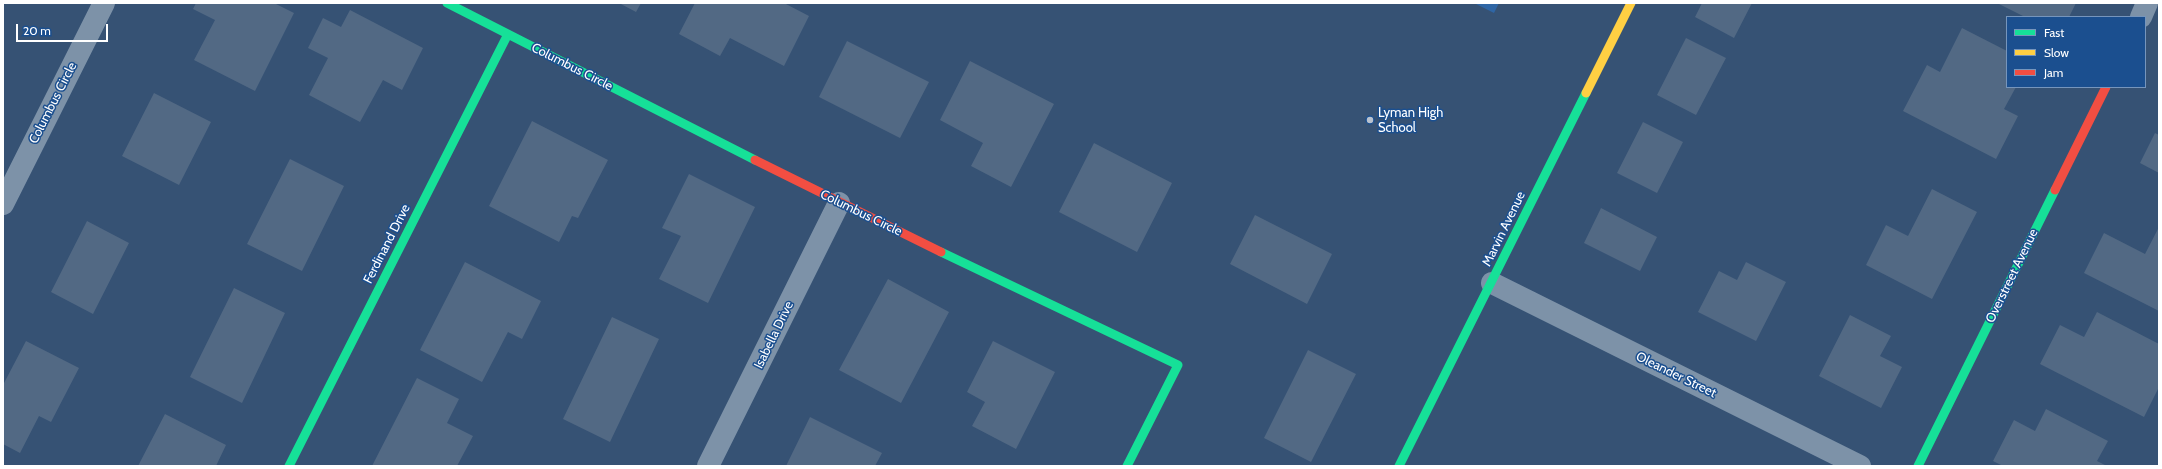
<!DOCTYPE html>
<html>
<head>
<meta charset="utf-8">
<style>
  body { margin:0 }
  #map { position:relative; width:2162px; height:469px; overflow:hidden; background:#365274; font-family:Cabin,sans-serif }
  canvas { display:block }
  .frame { position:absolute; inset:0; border:4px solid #fff; pointer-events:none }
  .legend { position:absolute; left:2006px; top:16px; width:140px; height:72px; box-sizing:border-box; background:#1b4f8f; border:1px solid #7695bc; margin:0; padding:5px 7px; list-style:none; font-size:12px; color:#fff }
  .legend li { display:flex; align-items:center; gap:8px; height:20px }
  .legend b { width:20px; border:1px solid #7695bc }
  .scale { position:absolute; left:16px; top:24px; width:92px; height:18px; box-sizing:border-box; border:2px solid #fff; border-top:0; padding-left:5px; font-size:12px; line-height:14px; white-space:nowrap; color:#fff; -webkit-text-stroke:3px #1b4f8f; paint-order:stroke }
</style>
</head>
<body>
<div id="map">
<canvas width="2162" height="469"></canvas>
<div class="frame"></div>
<ul class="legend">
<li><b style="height:5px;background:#16e098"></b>Fast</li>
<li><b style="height:5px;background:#ffcf43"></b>Slow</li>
<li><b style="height:5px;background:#f24e42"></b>Jam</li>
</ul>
<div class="scale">20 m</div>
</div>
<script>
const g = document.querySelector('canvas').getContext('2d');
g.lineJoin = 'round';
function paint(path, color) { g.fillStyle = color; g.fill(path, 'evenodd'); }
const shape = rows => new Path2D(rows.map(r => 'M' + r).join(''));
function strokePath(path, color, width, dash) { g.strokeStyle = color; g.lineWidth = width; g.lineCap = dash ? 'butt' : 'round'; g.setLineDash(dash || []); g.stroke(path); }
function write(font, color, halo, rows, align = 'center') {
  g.font = font + ' Cabin,sans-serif'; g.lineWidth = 3; g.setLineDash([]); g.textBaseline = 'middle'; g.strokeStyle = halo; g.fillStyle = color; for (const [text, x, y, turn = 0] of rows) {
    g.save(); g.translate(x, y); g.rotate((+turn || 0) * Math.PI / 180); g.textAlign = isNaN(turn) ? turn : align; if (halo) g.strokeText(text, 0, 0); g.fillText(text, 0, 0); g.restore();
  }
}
const green = shape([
  [1474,3,1499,3,1494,13]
]);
const building = shape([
  [196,3,274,3,294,13,255,91,194,60,215,20,193,9],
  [619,3,641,3,636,12],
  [695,3,784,3,809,16,784,66,730,38,720,56,679,34],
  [1702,3,1752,3,1734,38,1695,17],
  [1997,3,2076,3,2069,17,2025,17],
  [350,10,423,48,402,90,383,80,360,122,309,95,328,58,308,48,323,18,341,27],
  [1962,28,2007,51,2007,87,2016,87,2004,109,2018,116,1996,159,1903,111,1927,65,1940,72],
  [1686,38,1726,58,1696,115,1657,95],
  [847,41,929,82,900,138,819,97],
  [970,61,1054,104,1011,187,971,166,983,143,940,120],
  [154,93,211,122,179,185,122,156],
  [532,121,608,160,578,218,572,216,559,242,489,206],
  [1643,122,1683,142,1657,193,1617,173],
  [2155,133,2159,135,2159,173,2140,163],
  [1094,143,1172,183,1137,252,1059,212],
  [290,159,344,186,302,271,247,244],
  [689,174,755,207,708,303,659,279,681,236,662,228],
  [1932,189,1977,212,1932,299,1866,265,1886,225,1908,236],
  [1601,208,1657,237,1640,271,1584,243],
  [1255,215,1332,254,1307,304,1230,264],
  [87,221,129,243,93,314,51,292],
  [2159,227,2159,311,2084,273,2104,233,2145,254],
  [465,262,541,301,522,339,508,332,482,382,420,350],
  [1746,262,1786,282,1756,341,1698,312,1719,271,1737,280],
  [888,279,949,312,901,403,839,370],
  [234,288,285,313,242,403,190,377],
  [2097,312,2159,344,2159,387,2144,417,2040,364,2060,325,2084,337],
  [1850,315,1891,336,1880,356,1902,367,1881,408,1819,376],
  [612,317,659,339,610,442,563,419],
  [26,341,79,368,51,422,39,416,20,453,3,444,3,385],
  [993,341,1055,372,1016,449,972,426,985,402,967,392],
  [1308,350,1356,374,1311,462,1264,438],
  [417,378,459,399,447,423,473,436,457,466,372,466],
  [2046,409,2108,441,2097,461,2107,466,2003,466,1993,461,2014,420,2035,431],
  [165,414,226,445,216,466,138,466],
  [810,417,882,453,875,466,786,466]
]);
const street = shape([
  [2141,17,2147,3],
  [3,204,104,3],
  [1492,283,1860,466],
  [708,466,839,203]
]);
const fast = shape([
  [447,3,755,160],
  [941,252,1178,365,1127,466],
  [289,466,508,34],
  [1399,466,1586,93],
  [1918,466,2055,190]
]);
const slow = shape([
  [1586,93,1631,3]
]);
const jam = shape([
  [755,160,941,252],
  [2055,190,2106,87]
]);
const markers = [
  [1370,120,4,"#b9c2ce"]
];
const streetNames = [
  ["Columbus Circle",572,67,27],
  ["Columbus Circle",53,103,-63],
  ["Columbus Circle",861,213,26],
  ["Marvin Avenue",1504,229,-64],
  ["Ferdinand Drive",387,244,-63],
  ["Overstreet Avenue",2012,276,-64],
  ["Isabella Drive",774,335,-64],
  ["Oleander Street",1676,375,26]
];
const poiNames = [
  ["Lyman High",1378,113],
  ["School",1378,128]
];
paint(green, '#2f66a5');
paint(building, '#526984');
strokePath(street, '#7d92a8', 22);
strokePath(fast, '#16e098', 9);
strokePath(slow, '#ffcf43', 9);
strokePath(jam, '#f24e42', 9);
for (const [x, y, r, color] of markers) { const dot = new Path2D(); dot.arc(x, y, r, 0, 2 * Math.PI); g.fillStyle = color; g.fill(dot); strokePath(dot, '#1b4f8f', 1.5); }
write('13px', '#fff', '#1b4f8f', streetNames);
write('13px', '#fff', '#1b4f8f', poiNames, 'left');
</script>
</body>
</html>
